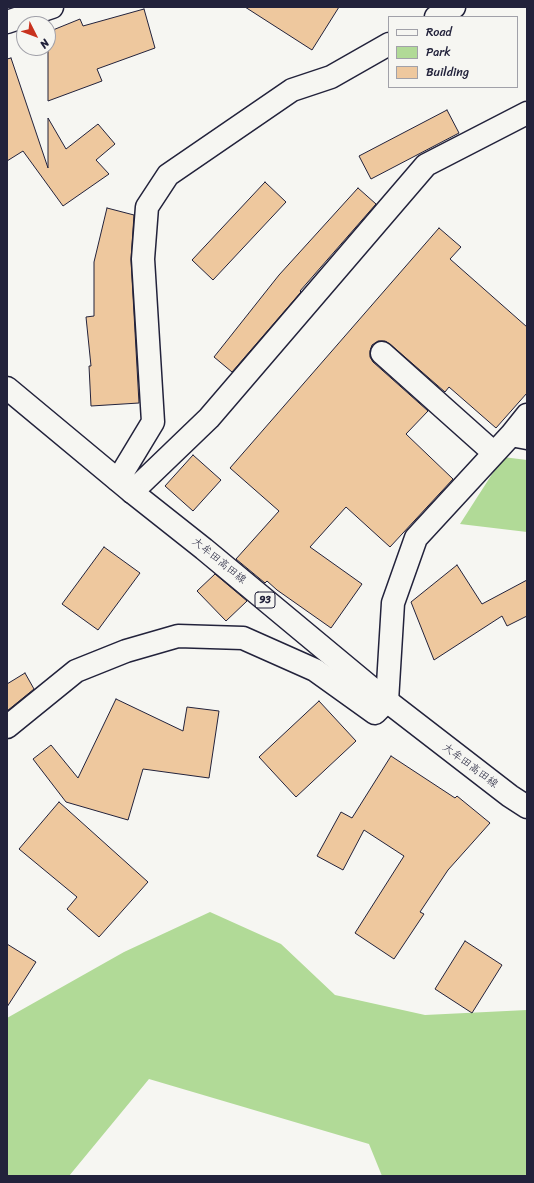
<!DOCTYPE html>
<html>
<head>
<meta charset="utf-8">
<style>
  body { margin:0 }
  #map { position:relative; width:534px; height:1183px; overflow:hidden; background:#f6f6f2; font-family:Sriracha,sans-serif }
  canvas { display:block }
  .frame { position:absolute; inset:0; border:8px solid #22223b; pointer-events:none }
  .legend { position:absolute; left:388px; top:16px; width:130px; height:72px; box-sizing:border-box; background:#f6f6f2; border:1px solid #a1a1a9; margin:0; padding:5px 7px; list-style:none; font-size:12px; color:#22223b }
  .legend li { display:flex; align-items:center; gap:8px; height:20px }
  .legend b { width:20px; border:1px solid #a1a1a9 }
  .north { position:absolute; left:16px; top:16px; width:40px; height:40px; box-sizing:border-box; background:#f6f6f2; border:1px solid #a1a1a9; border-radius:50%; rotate:132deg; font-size:11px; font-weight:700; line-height:16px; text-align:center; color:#22223b }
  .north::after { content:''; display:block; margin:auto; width:14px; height:18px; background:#c8321e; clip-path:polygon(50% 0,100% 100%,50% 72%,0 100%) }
</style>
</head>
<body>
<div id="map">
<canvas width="534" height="1183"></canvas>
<div class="frame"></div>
<ul class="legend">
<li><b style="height:5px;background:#f6f6f2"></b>Road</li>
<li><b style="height:11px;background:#b1da97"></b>Park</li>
<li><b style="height:11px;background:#eec89e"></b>Building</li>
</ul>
<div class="north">N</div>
</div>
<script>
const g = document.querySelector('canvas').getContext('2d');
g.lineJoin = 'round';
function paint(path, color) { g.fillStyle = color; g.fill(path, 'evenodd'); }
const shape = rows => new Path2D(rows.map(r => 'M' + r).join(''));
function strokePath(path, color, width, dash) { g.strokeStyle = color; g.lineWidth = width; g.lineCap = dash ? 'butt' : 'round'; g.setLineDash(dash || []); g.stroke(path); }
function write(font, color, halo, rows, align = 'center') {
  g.font = font + ' Sriracha,"Klee One",sans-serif'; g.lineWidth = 3; g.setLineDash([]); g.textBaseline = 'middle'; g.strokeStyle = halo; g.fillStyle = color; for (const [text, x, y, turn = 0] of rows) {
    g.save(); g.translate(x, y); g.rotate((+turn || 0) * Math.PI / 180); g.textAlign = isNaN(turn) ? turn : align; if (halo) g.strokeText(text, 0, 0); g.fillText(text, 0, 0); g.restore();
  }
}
const green = shape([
  [503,457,527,460,527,532,460,524],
  [210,912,281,944,335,995,425,1015,527,1010,527,1176,382,1176,369,1144,149,1079,69,1176,7,1176,7,1018,124,952]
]);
const building = shape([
  [245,7,339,7,312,50,245,7],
  [144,9,155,48,97,69,102,81,48,101,48,32,80,19,83,26,144,9],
  [11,58,48,168,48,118,66,149,98,124,115,144,96,160,109,174,63,206,23,151,7,161,7,59,11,58],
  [447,110,459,133,371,179,359,156,447,110],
  [265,182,286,202,213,280,192,260,265,182],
  [358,188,376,204,300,291,301,292,232,372,214,357,279,275,358,188],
  [107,208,134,215,131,260,139,403,91,406,89,366,91,366,86,317,94,316,94,262,107,208],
  [439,228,461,247,450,259,527,327,527,393,496,428,449,387,445,392,390,344,385,341,378,341,372,345,370,351,370,357,373,362,428,411,406,434,453,479,390,547,346,507,310,547,362,584,331,628,277,590,267,581,265,583,236,559,279,511,230,468,439,228],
  [193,455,221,480,193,511,165,486,193,455],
  [104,547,140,573,98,630,62,604,104,547],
  [457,565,482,604,527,580,527,616,507,626,502,616,434,660,411,602,457,565],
  [215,574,247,601,226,621,197,591,215,574],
  [25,673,34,689,7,711,7,684,25,673],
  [116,699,183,731,187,707,219,711,209,778,143,769,128,820,66,802,33,759,51,745,78,778,116,699],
  [319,701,356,741,296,797,259,757,319,701],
  [391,756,455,798,457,796,490,823,448,870,420,912,424,914,394,959,355,933,404,856,364,830,343,870,317,856,341,812,352,818,391,756],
  [59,802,148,882,99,937,67,909,77,897,19,849,59,802],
  [465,941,502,965,472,1013,435,989,465,941],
  [7,944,36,962,7,1007,7,944]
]);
const minor = shape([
  [436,17,454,7],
  [7,22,52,7],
  [382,353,494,453],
  [511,435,527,415],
  [118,480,153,422,143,259,147,207,168,175,292,90,331,77,389,44],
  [132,492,209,418,426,165,527,113],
  [7,727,76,671,126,651,178,636,243,638,315,670,375,713,387,701,393,603,416,538,511,435,527,438]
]);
const major = shape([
  [7,388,132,492,204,549,387,701,510,796,527,807]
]);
const shields = [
  [265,600,20]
];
const shieldNames = [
  ["93",265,600]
];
const streetNames = [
  ["大牟田高田線",219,561,39],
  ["大牟田高田線",470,766,37]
];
paint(green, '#b1da97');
paint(building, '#eec89e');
strokePath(building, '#22223b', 1);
strokePath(minor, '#22223b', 25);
strokePath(major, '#22223b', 25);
strokePath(minor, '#f6f6f2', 22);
strokePath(major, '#f6f6f2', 22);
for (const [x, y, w] of shields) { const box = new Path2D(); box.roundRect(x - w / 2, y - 8, w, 16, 3); g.fillStyle = '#f6f6f2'; g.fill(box); strokePath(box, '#22223b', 1); }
write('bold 10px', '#22223b', null, shieldNames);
write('11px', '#22223b', '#f6f6f2', streetNames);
</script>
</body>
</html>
